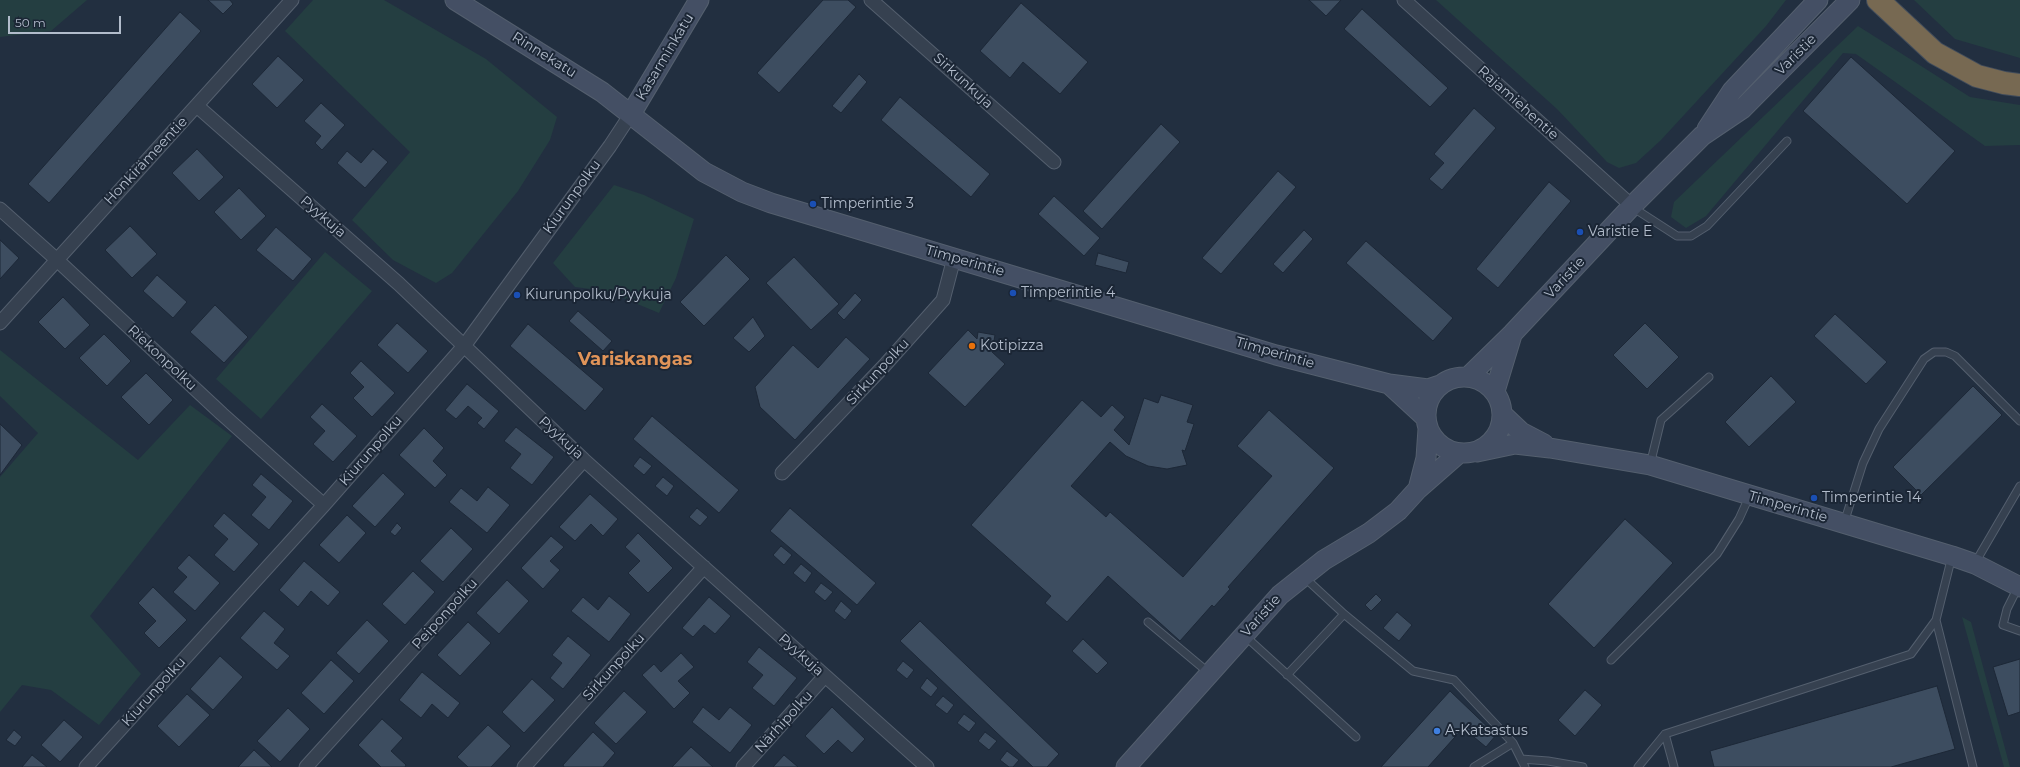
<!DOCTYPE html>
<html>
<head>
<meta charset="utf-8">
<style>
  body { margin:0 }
  #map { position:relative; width:2020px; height:767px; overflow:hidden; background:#222f40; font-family:Montserrat,sans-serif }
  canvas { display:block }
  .scale { position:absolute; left:8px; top:16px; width:113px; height:18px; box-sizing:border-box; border:2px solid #b2bccb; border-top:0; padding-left:5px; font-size:12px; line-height:14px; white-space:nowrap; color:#b2bccb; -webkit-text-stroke:3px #1b2635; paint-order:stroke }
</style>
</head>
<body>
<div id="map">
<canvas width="2020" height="767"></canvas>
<div class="scale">50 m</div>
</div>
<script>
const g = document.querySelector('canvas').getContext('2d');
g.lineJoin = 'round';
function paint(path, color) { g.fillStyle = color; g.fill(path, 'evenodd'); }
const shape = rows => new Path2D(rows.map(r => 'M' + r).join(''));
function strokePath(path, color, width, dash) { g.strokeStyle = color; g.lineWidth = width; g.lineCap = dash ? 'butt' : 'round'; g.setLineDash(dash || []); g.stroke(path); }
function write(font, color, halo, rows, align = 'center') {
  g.font = font + ' Montserrat,sans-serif'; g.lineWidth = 4; g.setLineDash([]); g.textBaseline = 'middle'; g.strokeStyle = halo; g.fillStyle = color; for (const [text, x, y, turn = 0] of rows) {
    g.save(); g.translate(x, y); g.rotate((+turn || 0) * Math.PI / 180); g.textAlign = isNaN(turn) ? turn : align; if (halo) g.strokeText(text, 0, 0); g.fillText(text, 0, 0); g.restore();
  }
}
const green = shape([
  [0,0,87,0,51,31,0,37],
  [313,0,384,0,486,59,557,117,550,140,518,191,452,273,436,283,393,260,352,220,410,152,285,31],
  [1436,0,1786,0,1766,26,1661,140,1636,163,1619,168,1607,162,1557,109],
  [1914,0,2020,0,2020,58,1955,39],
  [1858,26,1970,97,2020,105,2020,145,1985,146,1856,54,1843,53,1706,216,1686,228,1671,217,1674,202],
  [614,185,644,195,694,219,676,278,659,313,606,291,575,287,553,263],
  [325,252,372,291,261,419,216,379],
  [0,350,138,460,190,405,232,436,90,616,141,674,99,725,51,690,22,685,0,712,0,477,38,433,0,396],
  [1962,617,1971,622,2010,767,2004,767]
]);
const building = shape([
  [208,0,230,0,233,4,223,14,208,0],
  [823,0,848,0,856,7,779,93,757,73,823,0],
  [1309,0,1341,0,1326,16,1309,0],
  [1021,3,1088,62,1060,94,1023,62,1010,78,980,51,1021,3],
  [1362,9,1448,88,1430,107,1344,29,1362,9],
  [180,12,201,31,49,203,28,184,180,12],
  [278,56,304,80,277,108,252,84,278,56],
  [1851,57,1955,151,1907,204,1803,111,1851,57],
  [859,74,867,82,841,113,832,106,859,74],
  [900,97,990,174,971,197,881,120,900,97],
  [321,103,345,125,322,150,315,143,321,136,304,121,321,103],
  [1474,108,1496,128,1442,190,1429,179,1444,163,1434,154,1474,108],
  [1161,124,1180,142,1102,229,1083,211,1161,124],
  [197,149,224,177,199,201,172,173,197,149],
  [373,149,388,162,365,188,337,163,347,151,361,163,373,149],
  [1278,171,1296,187,1221,274,1202,258,1278,171],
  [1549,182,1571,201,1498,288,1476,269,1549,182],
  [239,188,266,216,241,240,214,212,239,188],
  [1054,196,1100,238,1084,256,1038,214,1054,196],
  [130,226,157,254,132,278,105,250,130,226],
  [276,227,312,259,293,281,256,250,276,227],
  [1304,230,1313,239,1283,273,1273,264,1304,230],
  [0,240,19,258,0,279,0,240],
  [1366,241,1453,318,1433,341,1346,263,1366,241],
  [1098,253,1129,262,1126,273,1095,265,1098,253],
  [726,255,750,279,704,326,680,302,726,255],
  [794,257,839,304,811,330,766,283,794,257],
  [157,275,187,302,173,318,143,291,157,275],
  [855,293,862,300,844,320,837,313,855,293],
  [63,297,90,325,65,349,38,322,63,297],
  [215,305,248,337,224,363,190,332,215,305],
  [578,311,612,341,603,351,569,321,578,311],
  [1835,314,1887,362,1866,384,1814,336,1835,314],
  [753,317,765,336,749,352,733,338,753,317],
  [397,323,428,351,408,373,377,345,397,323],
  [1645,323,1679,357,1647,389,1613,355,1645,323],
  [528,324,604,389,585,411,510,346,528,324],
  [968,330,977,339,978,332,995,335,992,352,1005,364,965,407,928,373,968,330],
  [104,334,131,361,107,386,79,358,104,334],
  [846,337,870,359,795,440,760,407,755,387,793,345,818,368,846,337],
  [361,361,395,393,372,417,353,398,364,387,350,373,361,361],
  [146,373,173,400,149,425,121,397,146,373],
  [1771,376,1796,402,1749,447,1725,422,1771,376],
  [467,384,499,411,484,429,477,423,482,418,468,406,456,419,445,410,467,384],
  [1973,386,2002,415,1921,495,1893,467,1973,386],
  [1161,395,1193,405,1187,422,1194,424,1185,451,1182,450,1187,465,1167,469,1148,466,1126,456,1110,442,1071,486,1106,517,1110,512,1183,577,1272,476,1237,446,1269,410,1334,468,1228,587,1230,589,1214,607,1212,605,1180,641,1108,576,1067,622,1045,603,1051,596,971,525,1082,400,1101,417,1112,405,1125,417,1114,430,1129,445,1144,398,1158,403,1161,395],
  [322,404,357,436,333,462,313,444,325,431,310,417,322,404],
  [652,416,739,490,719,513,633,439,652,416],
  [0,424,22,445,0,475,0,424],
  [516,427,554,457,532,485,510,468,521,454,504,441,516,427],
  [424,428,444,448,433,461,447,475,435,488,399,455,424,428],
  [640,457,652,466,644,475,633,466,640,457],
  [383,473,405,494,375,527,352,506,383,473],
  [261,474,293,501,269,530,251,515,266,497,252,485,261,474],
  [663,477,674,486,667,496,655,486,663,477],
  [488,487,510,505,487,533,449,502,461,488,477,501,488,487],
  [590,494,618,519,603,536,591,524,575,541,559,527,590,494],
  [697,508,708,517,700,526,689,517,697,508],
  [790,508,876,583,857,605,770,531,790,508],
  [224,513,259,544,234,572,214,555,228,539,213,526,224,513],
  [347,515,366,533,339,563,319,545,347,515],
  [1625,519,1673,563,1594,648,1548,604,1625,519],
  [397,523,402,528,395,536,390,532,397,523],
  [451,528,473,549,443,582,420,561,451,528],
  [638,533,673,568,648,593,628,573,640,561,625,547,638,533],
  [551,536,564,547,550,561,560,570,543,589,521,568,551,536],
  [781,546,792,555,784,565,773,555,781,546],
  [189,555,220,583,195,611,173,592,187,577,177,568,189,555],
  [304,561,340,592,328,606,311,591,298,607,279,590,304,561],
  [801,564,812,573,805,583,793,573,801,564],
  [413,571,435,592,405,625,382,604,413,571],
  [507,580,529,601,499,634,476,613,507,580],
  [821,583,833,592,825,601,814,592,821,583],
  [153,587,187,620,159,648,144,633,156,621,138,603,153,587],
  [1376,594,1382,600,1371,611,1365,605,1376,594],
  [609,596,631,614,609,642,571,611,583,597,598,610,609,596],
  [709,597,731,616,715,634,704,625,693,637,682,628,709,597],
  [841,601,852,611,845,620,834,611,841,601],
  [264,611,285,629,274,643,290,656,277,670,240,638,264,611],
  [1397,612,1412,625,1399,641,1383,628,1397,612],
  [367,620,389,641,359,674,336,653,367,620],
  [920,621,1059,754,1047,767,1033,767,900,641,920,621],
  [468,622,491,643,460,676,437,655,468,622],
  [568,636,591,655,563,689,550,678,562,663,552,655,568,636],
  [1083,639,1108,663,1097,674,1072,651,1083,639],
  [759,647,797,678,774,706,752,688,763,675,747,662,759,647],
  [681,653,694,667,678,681,690,693,674,709,642,675,654,664,661,672,681,653],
  [220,656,243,677,213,710,190,689,220,656],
  [2020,659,2020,712,2008,716,1993,667,2020,659],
  [331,660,354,681,324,714,301,693,331,660],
  [903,661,914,670,907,679,896,670,903,661],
  [422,672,460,703,448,718,432,704,421,718,399,700,422,672],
  [927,678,938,688,931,697,920,688,927,678],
  [532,679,555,700,524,733,502,712,532,679],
  [1937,686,1955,749,1891,767,1714,767,1710,751,1937,686],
  [1585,690,1602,705,1575,736,1558,720,1585,690],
  [624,691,647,712,616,744,594,723,624,691],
  [1450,691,1496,735,1486,747,1463,728,1428,767,1381,767,1450,691],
  [187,694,210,715,179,747,157,726,187,694],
  [943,696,954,705,947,714,935,705,943,696],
  [703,707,719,720,730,707,752,725,730,753,692,722,703,707],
  [832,707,865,739,852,753,838,740,824,754,805,736,832,707],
  [288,708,310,729,280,762,257,741,288,708],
  [964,714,976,723,969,732,957,723,964,714],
  [382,719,403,738,391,751,406,765,405,767,381,767,358,745,382,719],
  [64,720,83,737,60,762,41,745,64,720],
  [488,725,511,746,491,767,468,767,457,757,488,725],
  [14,730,22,737,15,746,6,740,14,730],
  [593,732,615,753,603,767,564,767,563,765,593,732],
  [985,732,997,741,989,750,978,741,985,732],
  [691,747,713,767,672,767,691,747],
  [254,750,272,767,238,767,254,750],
  [1007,751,1019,760,1013,767,1009,767,1000,760,1007,751],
  [32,755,47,767,22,767,32,755],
  [784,755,798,767,773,767,784,755]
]);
const lane = shape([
  [1632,207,1677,236,1691,236,1707,226,1787,141],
  [1650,465,1661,420,1709,377],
  [1844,523,1863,463,1879,429,1924,359,1934,352,1946,352,1955,356,2020,421],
  [1975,563,2020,486],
  [1304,577,1344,614,1413,671,1454,680,1513,743,1525,767],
  [2018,587,2007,609,2003,625,2020,631],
  [1936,620,1973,767],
  [1148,622,1209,673],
  [1244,635,1356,737],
  [1611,660,1717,554,1739,519,1749,497],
  [1287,675,1344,614],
  [1665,734,1674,767],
  [1521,759,1548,761,1583,767],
  [1474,767,1513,743],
  [1638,767,1665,734,1911,654,1936,620,1952,556]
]);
const street = shape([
  [871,0,1054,162],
  [1404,0,1632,206],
  [197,106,399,284,584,460,927,767],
  [0,209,56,259,222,414,324,505],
  [0,323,292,0],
  [782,473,884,366,943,300,954,258],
  [86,767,324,505,464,346,610,146,631,114],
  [306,767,584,460],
  [524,767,704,567],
  [743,767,824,677]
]);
const secondary = shape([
  [455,0,602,92,704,172,742,192,771,203,1276,355,1389,384,1428,389,1440,385],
  [631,114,699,0],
  [1707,129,1732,91,1818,0],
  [1469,376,1512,334,1632,206,1702,136,1742,109,1850,0],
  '1426 415a38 38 0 1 1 76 0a38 38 0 1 1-76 0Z',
  [1389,384,1426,418],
  [1495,391,1512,335],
  [1503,415,1521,432,1544,444],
  [1477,452,1515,444,1550,448,1650,465,1952,556,1975,564,2020,587],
  [1418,489,1426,458,1428,429],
  [1126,767,1280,595,1324,560,1369,533,1398,511,1418,489,1458,454]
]);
const highway = shape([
  [1878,0,1935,53,1977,76,2004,83,2020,85]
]);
const markers = [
  [813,204,4,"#1a4fb4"],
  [1580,232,4,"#1a4fb4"],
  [1013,293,4,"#1a4fb4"],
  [517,295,4,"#1a4fb4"],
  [972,346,4,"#e8710a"],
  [1814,498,4,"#1a4fb4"],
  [1437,731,4,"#3f7fe0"]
];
const streetNames = [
  ["Rinnekatu",544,55,32],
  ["Varistie",1796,55,-45],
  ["Kasarminkatu",665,57,-59],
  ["Sirkunkuja",963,81,42],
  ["Rajamiehentie",1518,103,42],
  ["Honkirämeentie",146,161,-47],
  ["Kiurunpolku",572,197,-54],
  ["Pyykuja",323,217,41],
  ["Timperintie",965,261,16],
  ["Varistie",1565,278,-47],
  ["Timperintie",1275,353,16],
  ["Riekonpolku",162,358,43],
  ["Sirkunpolku",878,372,-47],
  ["Pyykuja",561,438,43],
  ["Kiurunpolku",371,451,-49],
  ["Timperintie",1788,507,16],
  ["Peiponpolku",445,614,-48],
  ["Varistie",1261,616,-48],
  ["Pyykuja",801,655,42],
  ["Sirkunpolku",614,667,-48],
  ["Kiurunpolku",154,692,-48],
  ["Närhipolku",784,722,-48]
];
const poiNames = [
  ["Timperintie 3",821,204],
  ["Varistie E",1588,232],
  ["Timperintie 4",1021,293],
  ["Kiurunpolku/Pyykuja",525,295],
  ["Kotipizza",980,346],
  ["Timperintie 14",1822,498],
  ["A-Katsastus",1445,731]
];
const districtNames = [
  ["Variskangas",635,360]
];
paint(green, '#243e41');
paint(building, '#3d4d60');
strokePath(building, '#1d2837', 1);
strokePath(lane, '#545f6e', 9);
strokePath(street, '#545f6e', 15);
strokePath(secondary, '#545f6e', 21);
strokePath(highway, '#414c5b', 24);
strokePath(lane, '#364150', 7);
strokePath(street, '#364150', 13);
strokePath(secondary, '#444f64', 19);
strokePath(highway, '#776952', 22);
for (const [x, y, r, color] of markers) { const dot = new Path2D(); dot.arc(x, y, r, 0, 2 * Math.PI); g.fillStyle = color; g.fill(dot); strokePath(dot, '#1b2635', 1.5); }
write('14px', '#b2bccb', '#1b2635', streetNames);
write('14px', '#b2bccb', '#1b2635', poiNames, 'left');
write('bold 18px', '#e09459', '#1b2635', districtNames);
</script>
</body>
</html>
